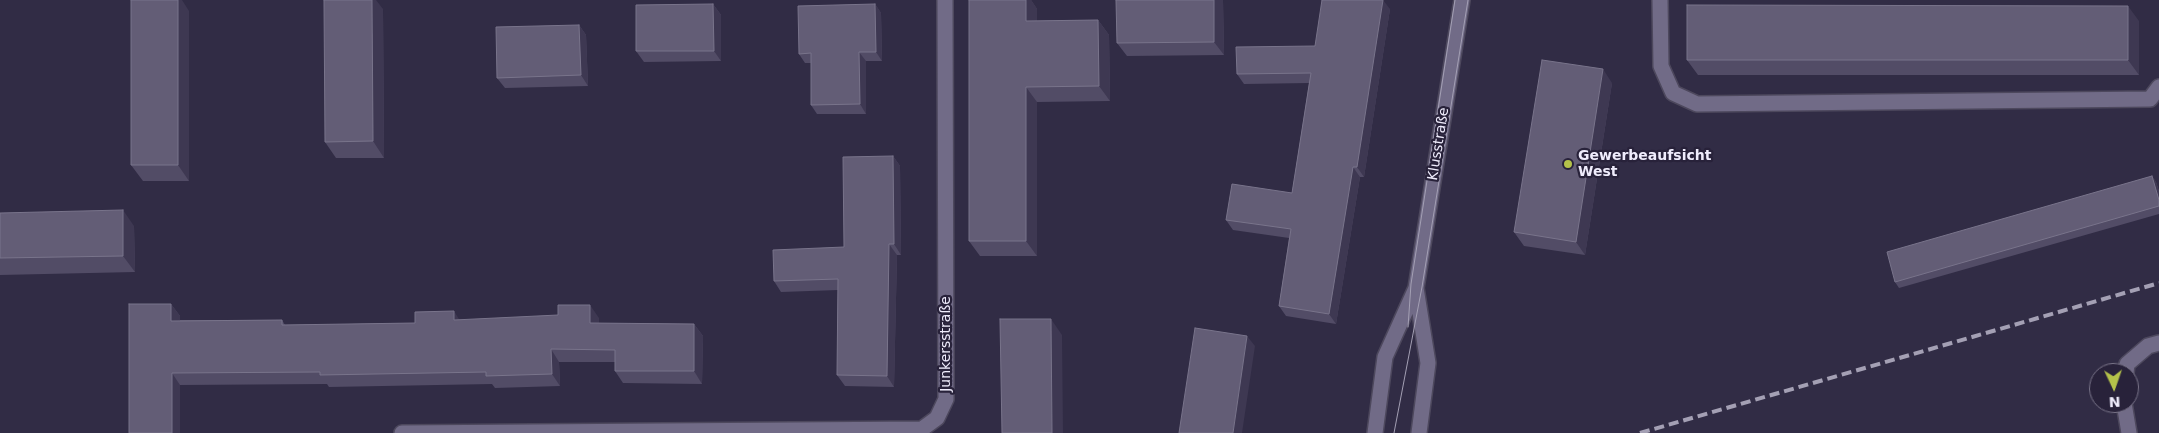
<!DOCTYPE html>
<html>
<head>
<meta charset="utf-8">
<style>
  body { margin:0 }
  #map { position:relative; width:2159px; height:433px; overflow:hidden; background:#312c45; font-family:"DejaVu Sans",sans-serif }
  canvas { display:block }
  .north { position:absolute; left:2089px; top:363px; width:50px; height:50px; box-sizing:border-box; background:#28223a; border:1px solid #787388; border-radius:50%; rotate:177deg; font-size:14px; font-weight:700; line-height:20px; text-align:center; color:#efecfc }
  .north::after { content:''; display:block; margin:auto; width:18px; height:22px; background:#b4c24a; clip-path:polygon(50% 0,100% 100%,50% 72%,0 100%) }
</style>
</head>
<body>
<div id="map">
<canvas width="2159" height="433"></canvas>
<div class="north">N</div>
</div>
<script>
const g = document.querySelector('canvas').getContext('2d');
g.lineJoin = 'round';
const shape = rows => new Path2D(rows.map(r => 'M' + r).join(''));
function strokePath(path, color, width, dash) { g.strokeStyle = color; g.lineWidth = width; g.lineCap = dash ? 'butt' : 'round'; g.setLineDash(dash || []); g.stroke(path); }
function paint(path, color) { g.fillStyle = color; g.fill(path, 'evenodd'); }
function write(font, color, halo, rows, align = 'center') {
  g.font = font + ' "DejaVu Sans",sans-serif'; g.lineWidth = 4.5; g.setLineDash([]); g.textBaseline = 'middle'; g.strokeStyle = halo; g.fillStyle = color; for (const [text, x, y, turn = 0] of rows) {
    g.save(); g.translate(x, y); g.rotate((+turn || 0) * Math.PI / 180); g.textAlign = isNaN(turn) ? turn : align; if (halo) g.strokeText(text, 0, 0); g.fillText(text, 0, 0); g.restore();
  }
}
const minor = shape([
  [1660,0,1661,66,1673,93,1697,104,2150,99,2159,87],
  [1416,288,1428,363,1419,433],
  [2126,373,2127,364,2148,346,2159,343],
  [2124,403,2129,433],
  [402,433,922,429,937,418,946,399,945,0],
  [1375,433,1385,357,1416,288,1462,0]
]);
const tram = shape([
  [1408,327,1411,284,1455,0],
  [1394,433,1422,287,1468,0]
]);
const rail = shape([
  [1640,433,2159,283]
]);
const wall = shape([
  [969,0,1031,0,1037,9,1037,21,1098,20,1109,35,1110,101,1037,102,1037,256,980,256,969,241],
  [1116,0,1223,0,1224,55,1127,56,1117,43],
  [713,4,721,15,721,61,644,62,636,51],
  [875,4,881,13,882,61,866,61,866,114,817,114,811,105,811,63,805,63,799,54],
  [383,9,384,158,336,158,325,142],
  [1390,9,1364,177,1360,177,1336,324,1286,316,1279,306,1289,238,1233,230,1226,220,1292,193,1309,83,1244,84,1237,74,1315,46],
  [189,11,189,181,143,181,131,165],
  [2139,21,2139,75,1698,75,1687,60],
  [579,25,586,35,588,86,505,88,497,78],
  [1612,83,1585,255,1524,246,1514,232],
  [893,156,900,166,901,255,897,255,894,387,845,386,837,375,838,290,781,292,774,281,844,247],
  [2152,176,2156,182,2159,191,2159,214,1899,288,1895,282],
  [0,213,134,226,135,272,0,275],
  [171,304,180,316,180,320,282,320,285,325,415,323,459,320,599,318,599,323,694,324,703,336,702,384,623,383,615,371,615,362,559,362,560,386,495,388,492,384,329,387,327,384,180,385,129,433]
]);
const shadedWall = shape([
  [178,0,182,0,189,11,189,181,178,165],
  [372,0,376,0,383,9,384,158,373,141],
  [1026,0,1031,0,1037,9,1037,36,1026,21],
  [1214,0,1223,0,1224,55,1214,42],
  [1383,0,1390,9,1364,177,1357,167],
  [713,4,721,15,721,61,714,51],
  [875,4,881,13,882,61,876,52],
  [2128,6,2139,21,2139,75,2128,60],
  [1098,20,1109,35,1110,101,1099,86],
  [579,25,586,35,588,86,581,75],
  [859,52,866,61,866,114,860,104],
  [1603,69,1612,83,1585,255,1576,242],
  [1026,87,1037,102,1037,256,1026,241],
  [893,156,900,166,901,255,894,244],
  [1353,167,1360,177,1336,324,1329,314],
  [2152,176,2156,182,2159,191,2159,200],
  [123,210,134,226,135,272,123,256],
  [889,244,897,255,894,387,887,376],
  [171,304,180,316,180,333,171,321],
  [590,305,599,318,599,335,590,323],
  [454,311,462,324,454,320],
  [1051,319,1062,335,1063,433,1052,433],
  [694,324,703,336,702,384,694,371],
  [1247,336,1255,346,1242,433,1233,433],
  [551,349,559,362,560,386,552,374],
  [172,373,180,385,180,433,172,433]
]);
const building = shape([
  [131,0,178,0,178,165,131,165,131,0],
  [324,0,372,0,373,141,325,142,324,0],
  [969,0,1026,0,1026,21,1098,20,1099,86,1026,87,1026,241,969,241,969,0],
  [1116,0,1214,0,1214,42,1117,43,1116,0],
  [1322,0,1383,0,1357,167,1353,167,1329,314,1279,306,1291,229,1226,220,1232,184,1292,193,1311,73,1237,74,1236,47,1315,46,1322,0],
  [713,4,714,51,636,51,636,5,713,4],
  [875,4,876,52,859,52,860,104,811,105,811,53,799,54,798,6,875,4],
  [1687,5,2128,6,2128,60,1687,60,1687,5],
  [579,25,581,75,497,78,496,27,579,25],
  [1542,60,1603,69,1576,242,1514,232,1542,60],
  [893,156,894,244,889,244,887,376,837,375,838,279,774,281,773,250,844,247,843,157,893,156],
  [2152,176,2159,200,2159,206,1895,282,1887,252,2152,176],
  [123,210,123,256,0,258,0,213,123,210],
  [129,304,171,304,171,321,282,320,282,325,415,323,415,312,454,311,454,320,558,315,558,305,590,305,590,323,694,324,694,371,615,371,615,350,551,349,552,374,486,376,486,372,320,375,320,372,172,373,172,433,129,433,129,304],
  [1000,319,1051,319,1052,433,1002,433,1000,319],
  [1195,328,1247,336,1233,433,1179,433,1195,328]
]);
const markers = [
  [1568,164,5,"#b4c24a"]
];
const streetNames = [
  ["Klusstraße",1439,144,-81],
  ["Junkersstraße",946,344,-90]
];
const poiNames = [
  ["Gewerbeaufsicht",1578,156],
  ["West",1578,172]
];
strokePath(minor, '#4d485d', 18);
strokePath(minor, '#716b87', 15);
strokePath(tram, '#a4a0b4', 1);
strokePath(rail, '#a4a0b4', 4, [10, 5]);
paint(wall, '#524c66');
paint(shadedWall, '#3e3852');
paint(building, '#635d76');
strokePath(building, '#79748b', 1);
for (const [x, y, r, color] of markers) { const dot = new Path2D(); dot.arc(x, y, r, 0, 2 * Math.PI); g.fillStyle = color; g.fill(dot); strokePath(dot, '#28223a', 2); }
write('14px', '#efecfc', '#28223a', streetNames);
write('bold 14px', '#efecfc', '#28223a', poiNames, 'left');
</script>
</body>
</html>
